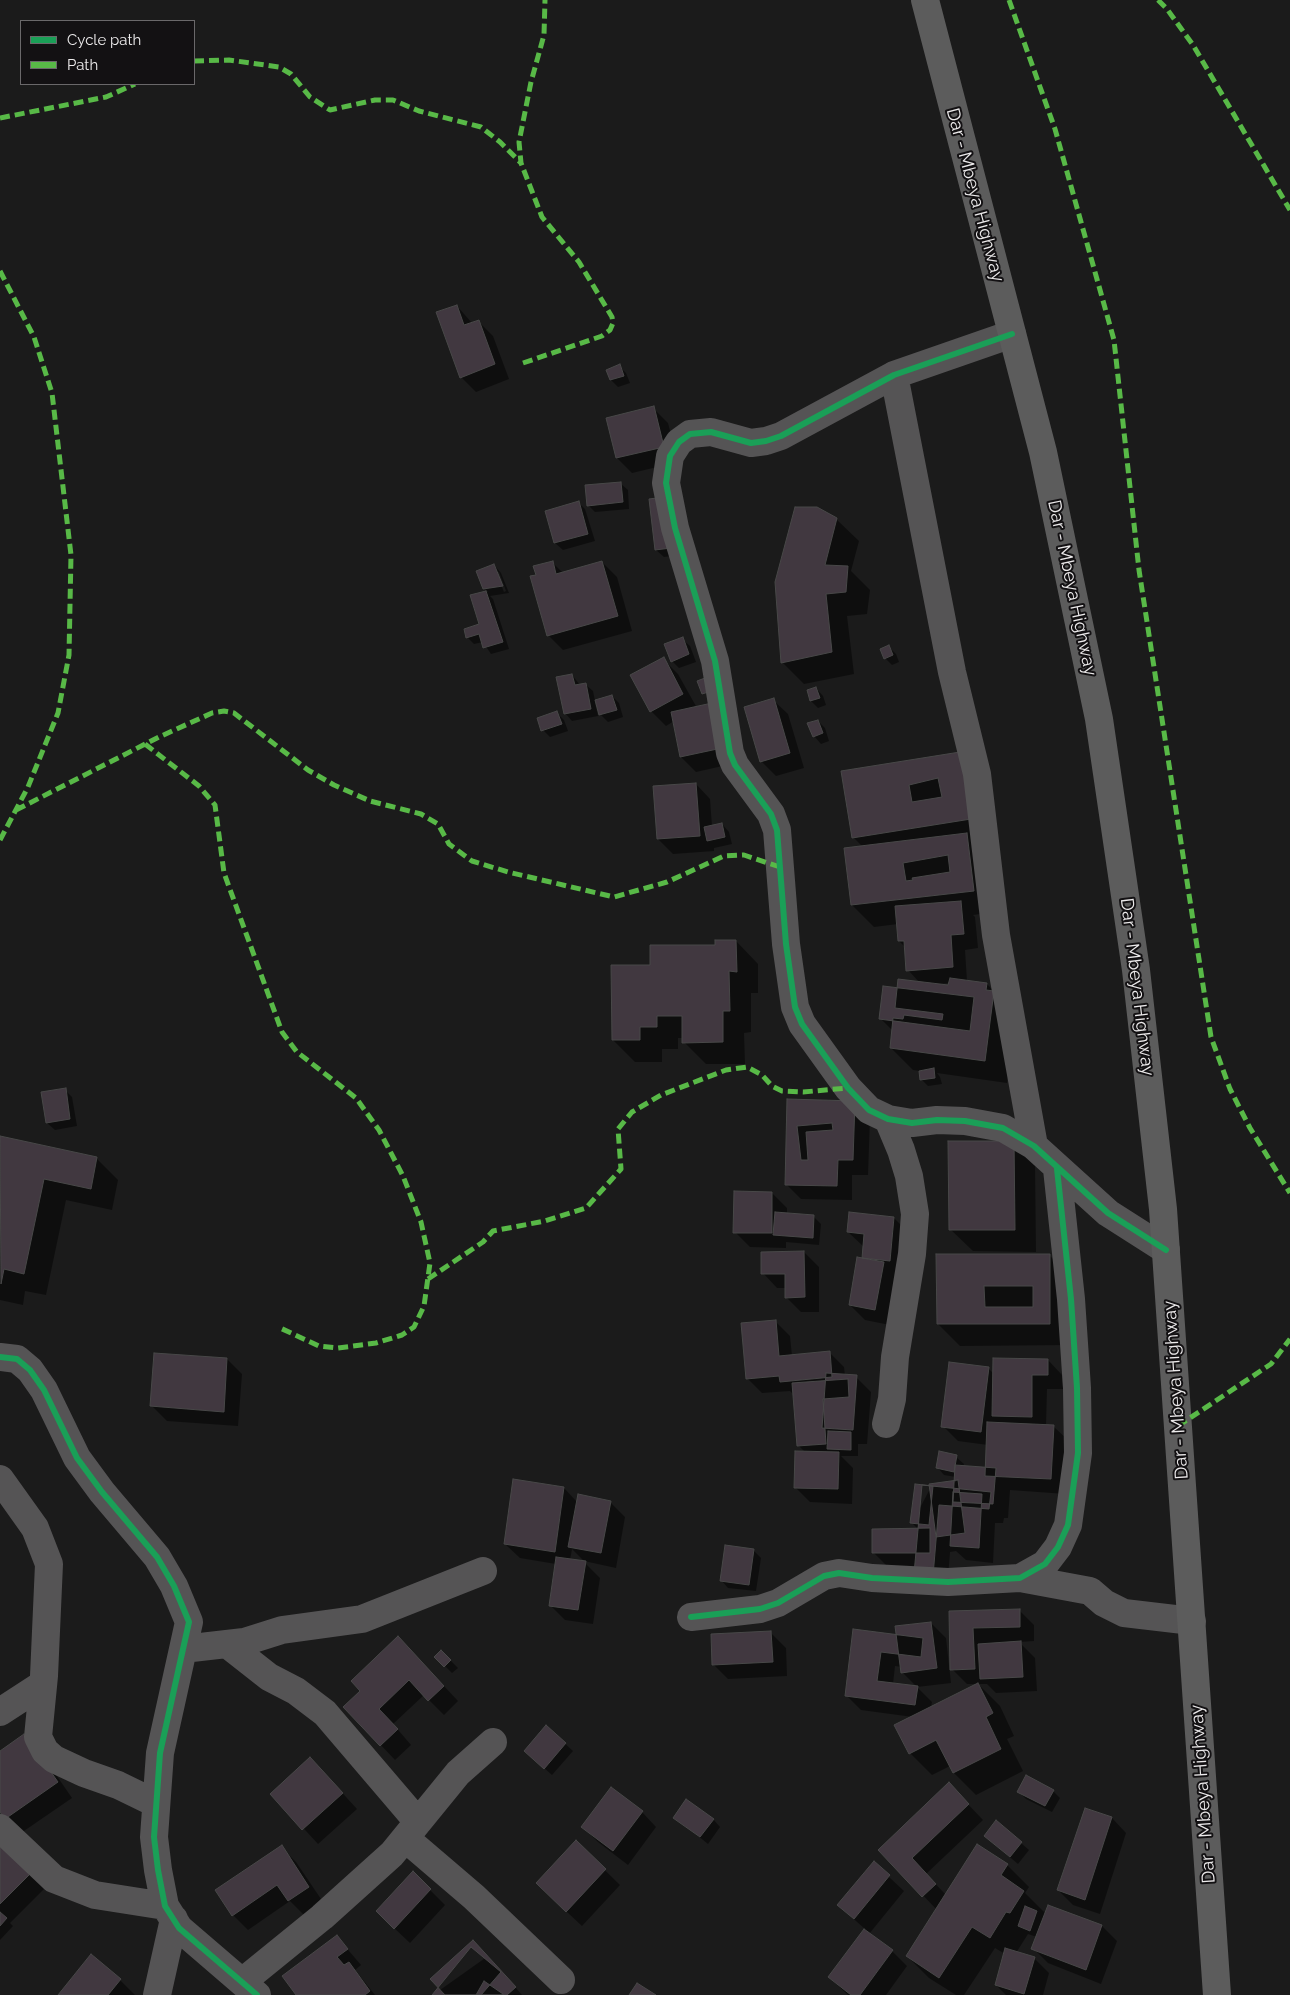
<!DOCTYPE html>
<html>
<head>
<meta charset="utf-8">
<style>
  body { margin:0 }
  #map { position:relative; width:1290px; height:1995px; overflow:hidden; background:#1b1b1b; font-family:Raleway,sans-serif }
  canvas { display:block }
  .legend { position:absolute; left:20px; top:20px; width:175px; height:65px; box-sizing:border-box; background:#131113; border:1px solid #6a686a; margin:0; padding:6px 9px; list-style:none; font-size:15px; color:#edebec }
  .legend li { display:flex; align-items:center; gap:10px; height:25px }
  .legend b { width:25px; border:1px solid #6a686a }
</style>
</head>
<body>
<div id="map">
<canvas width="1290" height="1995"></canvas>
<ul class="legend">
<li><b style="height:6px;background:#1a9f57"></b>Cycle path</li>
<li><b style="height:6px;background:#58b947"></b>Path</li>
</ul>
</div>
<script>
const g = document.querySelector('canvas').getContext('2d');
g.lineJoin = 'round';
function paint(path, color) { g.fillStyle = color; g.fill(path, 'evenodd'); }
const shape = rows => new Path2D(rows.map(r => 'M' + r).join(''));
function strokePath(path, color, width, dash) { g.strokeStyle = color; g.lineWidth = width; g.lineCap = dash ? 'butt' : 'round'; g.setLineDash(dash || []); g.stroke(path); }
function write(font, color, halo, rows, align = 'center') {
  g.font = font + ' Raleway,sans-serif'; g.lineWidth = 4; g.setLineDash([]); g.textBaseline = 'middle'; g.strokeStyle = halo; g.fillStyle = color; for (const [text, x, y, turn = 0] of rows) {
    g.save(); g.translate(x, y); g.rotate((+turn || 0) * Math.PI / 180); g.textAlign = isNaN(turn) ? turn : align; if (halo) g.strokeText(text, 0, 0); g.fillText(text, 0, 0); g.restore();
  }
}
const shadow = shape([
  [457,306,472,323,478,321,493,336,509,379,476,392,461,377],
  [619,366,626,373,630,383,618,387,611,380],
  [653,408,668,423,678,462,632,473,617,458],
  [620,483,628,490,629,509,595,512,588,505],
  [650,500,678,555,664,557,656,550],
  [578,502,585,509,595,541,563,550,555,543],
  [836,519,859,541,851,571,870,590,867,614,847,616,854,674,804,684,782,662],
  [552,562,563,573,602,562,617,577,632,631,563,650,548,635,537,576],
  [494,565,501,573,509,593,490,596,493,599,509,649,491,654,483,642,474,644,467,637,481,625,472,596,488,592,484,588],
  [496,572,499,572,506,591,504,592],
  [682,639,690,646,696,662,679,668,672,661],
  [889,647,896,654,899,662,892,665,885,658],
  [663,659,678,674,697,708,736,763,696,772,681,757,674,721,666,726,651,711],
  [572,675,580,685,585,684,593,691,595,701,612,696,619,703,623,717,608,722,600,714,597,702,595,703,598,716,572,721,565,713],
  [816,688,823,696,826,705,818,708,811,701],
  [773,700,788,714,804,768,776,776,761,761],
  [557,713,564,720,568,731,550,737,543,730],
  [818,721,825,728,829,741,821,744,814,736],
  [960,754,995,912,973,915,975,917,978,948,965,950,967,981,987,984,1016,1015,1007,1083,937,1073,940,1077,942,1084,928,1086,921,1079,920,1071,913,1070,891,1048,893,1031,880,1018,898,989,920,983,908,970,906,948,899,941,898,924,874,927,852,905,845,849,863,847,853,837,843,772],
  [950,983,949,987,938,984],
  [696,784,710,799,712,826,722,824,729,832,732,844,714,848,714,851,673,854,658,839],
  [736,941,758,964,758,993,751,993,751,1032,744,1033,745,1064,706,1064,684,1042,684,1038,678,1038,678,1049,662,1049,662,1062,635,1062,613,1040,651,966],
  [65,1090,72,1097,77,1126,55,1130,47,1123],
  [788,1101,870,1118,868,1175,852,1175,852,1200,801,1199,786,1184],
  [0,1137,96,1158,118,1180,112,1210,66,1200,46,1295,25,1291,23,1305,0,1300],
  [1013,1142,1035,1164,1036,1252,973,1251,950,1229],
  [772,1193,787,1208,787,1215,814,1217,821,1224,819,1245,786,1242,786,1248,750,1247,735,1232],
  [894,1218,909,1233,890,1325,865,1320,850,1305,864,1247,848,1232],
  [804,1252,819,1267,819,1312,801,1312,786,1297,786,1288,777,1288,763,1273],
  [1049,1255,1071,1277,1072,1345,960,1346,938,1324,938,1256],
  [775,1321,790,1336,792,1356,829,1352,844,1367,845,1376,856,1377,871,1392,867,1444,858,1444,858,1456,841,1456,853,1468,852,1504,810,1502,795,1487,806,1453,798,1445,794,1395,790,1391,762,1393,747,1378],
  [155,1354,227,1359,242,1374,238,1426,167,1421,152,1406],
  [1048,1360,1062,1375,1063,1389,1047,1389,1046,1426,1054,1427,1069,1441,1066,1494,1010,1490,1008,1518,1004,1518,1003,1523,995,1523,993,1563,966,1560,956,1551,950,1552,947,1590,888,1567,873,1552,919,1530,912,1523,931,1487,956,1482,956,1477,944,1475,937,1467,956,1457,964,1464,963,1467,986,1469,988,1445,958,1441,943,1426,989,1369,994,1374],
  [564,1488,577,1502,610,1502,625,1517,616,1568,584,1561,572,1549,570,1560,585,1563,600,1578,593,1624,565,1620,550,1605,556,1564,520,1558,505,1544],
  [753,1550,761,1558,756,1591,728,1588,721,1580],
  [1019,1610,1034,1625,1034,1641,1019,1642,1035,1658,1037,1691,996,1693,987,1684,967,1684,952,1669,950,1612],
  [931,1623,946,1638,951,1683,917,1687,902,1672,902,1667,895,1666,893,1684,917,1687,932,1702,931,1707,978,1684,1000,1706,1014,1736,1007,1739,1023,1771,976,1795,954,1773,950,1766,932,1775,910,1753,913,1717,861,1710,846,1695,854,1631,898,1636],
  [941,1736,942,1738,916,1751,916,1749],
  [771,1633,786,1648,787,1676,728,1679,713,1664],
  [441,1651,458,1668,452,1673,436,1657],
  [413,1653,458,1701,444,1715,424,1695,393,1724,411,1745,395,1760,345,1707],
  [547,1727,573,1751,552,1775,533,1758],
  [39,1750,72,1798,21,1833,0,1809,0,1752],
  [325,1774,357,1809,318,1844,272,1794],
  [1053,1791,1060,1798,1052,1812,1026,1799,1019,1792],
  [963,1799,983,1820,926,1874,946,1895,1007,1865,1029,1887,1025,1893,1046,1914,1049,1906,1102,1926,1117,1941,1101,1984,1048,1963,1033,1948,1037,1937,1028,1934,1016,1953,1034,1958,1049,1973,1043,1995,1006,1995,996,1985,1005,1954,995,1948,964,1995,956,1995,929,1978,907,1956,937,1910,880,1850],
  [642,1812,656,1827,628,1865,598,1842,583,1827],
  [675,1817,713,1819,720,1827,708,1844],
  [1112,1818,1126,1833,1100,1914,1073,1905,1058,1890],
  [997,1822,1029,1850,1018,1864,993,1843],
  [576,1842,620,1885,582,1926,552,1898],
  [0,1843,44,1889,10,1923,13,1926,0,1940],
  [281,1847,296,1862,323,1902,304,1915,290,1901,248,1930,233,1915],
  [874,1863,904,1891,869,1934,892,1951,907,1966,886,1995,848,1995,829,1977,865,1929,838,1905],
  [413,1873,445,1905,410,1943,392,1926],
  [337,1937,361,1965,355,1970,375,1995,297,1995],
  [91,1956,120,1980,135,1995,60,1995],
  [488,1956,522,1995,433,1995]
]);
const building = shape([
  [457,305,464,325,479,320,495,364,460,378,436,312,457,305],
  [620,364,624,376,610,380,606,370,620,364],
  [654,406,664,447,616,458,606,418,654,406],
  [621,482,623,502,587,506,585,485,621,482],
  [665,497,671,548,655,550,649,499,665,497],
  [579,501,588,534,554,543,545,511,579,501],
  [795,507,817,507,837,518,825,565,848,566,846,592,826,594,832,652,781,663,775,582,795,507],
  [553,561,556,574,602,561,618,616,547,636,530,576,536,575,533,566,553,561],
  [494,564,503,586,483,589,476,571,494,564],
  [486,591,503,642,483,648,479,634,466,638,464,629,479,624,470,595,486,591],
  [683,637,689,654,671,662,664,644,683,637],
  [889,645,893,655,884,659,880,649,889,645],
  [664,657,683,694,650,712,630,675,664,657],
  [572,674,575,685,586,683,591,709,564,714,556,677,572,674],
  [713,675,718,689,702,694,697,681,713,675],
  [816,687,820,698,810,701,807,690,816,687],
  [612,695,617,710,599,715,595,700,612,695],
  [774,698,790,753,760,762,744,707,774,698],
  [712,703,722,748,680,757,671,712,712,703],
  [557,711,562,724,541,731,537,718,557,711],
  [818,720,823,733,813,737,807,723,818,720],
  [960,752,971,819,852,838,841,771,960,752],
  [938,778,942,797,912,802,909,785,938,778],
  [696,783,700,836,657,839,653,786,696,783],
  [722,823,725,837,707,841,704,827,722,823],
  [967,833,974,891,851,905,844,848,967,833],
  [948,855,950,872,912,878,913,880,906,881,903,863,948,855],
  [961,901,964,934,951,935,953,967,906,971,904,941,898,941,895,906,961,901],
  [715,940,736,940,737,972,729,971,730,1011,723,1011,723,1042,682,1043,682,1016,657,1016,657,1027,640,1027,640,1040,612,1040,611,965,650,965,650,945,715,945,715,940],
  [950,978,987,983,986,990,994,991,985,1061,890,1048,893,1018,903,1019,904,1015,942,1020,943,1014,895,1008,898,979,948,985,950,978],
  [883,986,974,997,970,1031,879,1019,883,986],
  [934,1068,935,1078,920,1080,919,1071,934,1068],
  [66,1088,70,1119,46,1123,41,1092,66,1088],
  [787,1099,855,1101,853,1160,838,1160,837,1186,785,1185,787,1099],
  [832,1123,833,1130,806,1132,808,1160,801,1160,797,1126,832,1123],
  [0,1136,97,1157,91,1189,44,1179,24,1274,4,1269,1,1284,0,1136],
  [948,1141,1014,1141,1015,1230,949,1230,948,1141],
  [734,1191,772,1192,772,1233,733,1233,734,1191],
  [775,1212,814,1215,813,1238,773,1235,775,1212],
  [849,1212,894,1217,890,1261,862,1258,864,1234,847,1232,849,1212],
  [804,1251,805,1297,785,1298,785,1274,761,1274,761,1252,804,1251],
  [936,1254,1050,1254,1050,1324,937,1324,936,1254],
  [984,1286,1033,1286,1033,1307,985,1307,984,1286],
  [857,1257,884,1262,875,1310,849,1305,857,1257],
  [776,1320,779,1356,830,1351,832,1377,780,1382,779,1376,746,1379,741,1323,776,1320],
  [154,1353,227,1358,224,1412,150,1406,154,1353],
  [993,1358,1048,1359,1048,1375,1032,1375,1032,1417,992,1416,993,1358],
  [949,1362,989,1367,981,1432,941,1427,949,1362],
  [826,1373,857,1375,853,1430,822,1428,826,1373],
  [848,1379,849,1397,823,1399,826,1444,797,1446,792,1383,848,1379],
  [987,1422,1054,1425,1051,1479,985,1476,987,1422],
  [828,1431,851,1432,851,1450,827,1449,828,1431],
  [795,1451,839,1452,838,1489,794,1488,795,1451],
  [939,1451,957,1455,954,1472,936,1468,939,1451],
  [955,1465,996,1468,993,1504,953,1502,955,1465],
  [513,1479,564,1487,555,1552,504,1544,513,1479],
  [958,1480,965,1533,936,1537,929,1484,958,1480],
  [915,1484,933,1486,929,1525,910,1523,915,1484],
  [922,1485,991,1492,989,1509,939,1505,933,1576,914,1574,922,1485],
  [953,1492,982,1494,979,1548,950,1546,953,1492],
  [578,1494,611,1501,601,1553,568,1547,578,1494],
  [930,1528,930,1553,872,1553,872,1529,930,1528],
  [725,1545,754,1549,749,1585,720,1581,725,1545],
  [556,1557,586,1561,578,1610,549,1606,556,1557],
  [1020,1609,1020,1627,973,1628,975,1669,950,1670,949,1611,1020,1609],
  [931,1622,937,1668,901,1673,895,1626,931,1622],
  [853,1629,923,1638,921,1657,881,1652,877,1681,918,1686,915,1705,845,1696,853,1629],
  [771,1631,773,1662,712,1665,711,1634,771,1631],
  [398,1636,444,1686,428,1701,409,1680,379,1709,398,1729,380,1746,343,1707,360,1691,351,1681,398,1636],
  [1021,1641,1023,1677,980,1679,978,1644,1021,1641],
  [441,1650,451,1660,444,1667,434,1657,441,1650],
  [978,1683,993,1713,986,1717,1001,1749,953,1773,936,1740,909,1754,894,1725,978,1683],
  [546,1725,566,1743,544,1769,524,1751,546,1725],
  [24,1734,58,1782,5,1819,0,1812,0,1751,24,1734],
  [310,1757,343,1793,302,1830,270,1794,310,1757],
  [1026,1775,1054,1790,1045,1806,1017,1792,1026,1775],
  [949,1782,969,1804,912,1858,936,1884,922,1897,878,1850,949,1782],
  [611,1787,643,1811,613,1851,581,1827,611,1787],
  [686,1799,714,1819,700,1837,673,1818,686,1799],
  [1085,1808,1112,1817,1085,1900,1057,1890,1085,1808],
  [996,1820,1022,1842,1010,1857,984,1836,996,1820],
  [576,1840,606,1869,566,1912,536,1883,576,1840],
  [0,1842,31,1873,0,1904,0,1842],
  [977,1844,1008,1864,1001,1875,1024,1891,1010,1913,1006,1912,990,1938,972,1927,939,1978,906,1956,977,1844],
  [282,1845,309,1887,288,1901,277,1885,232,1916,215,1890,282,1845],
  [874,1861,890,1875,854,1919,837,1905,874,1861],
  [413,1871,431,1889,394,1929,376,1911,413,1871],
  [1048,1905,1102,1925,1086,1970,1031,1949,1048,1905],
  [1025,1906,1037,1911,1030,1931,1018,1926,1025,1906],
  [0,1912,7,1918,0,1926,0,1912],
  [864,1929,893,1950,860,1995,851,1995,828,1977,864,1929],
  [337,1935,348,1949,337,1957,344,1965,349,1962,370,1991,365,1995,296,1995,282,1976,337,1935],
  [473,1940,516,1987,507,1995,445,1995,430,1979,473,1940],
  [471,1947,501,1972,481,1995,432,1995,471,1947],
  [1005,1948,1035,1957,1024,1994,995,1985,1005,1948],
  [91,1954,121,1979,108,1995,58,1995,91,1954],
  [484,1981,503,1994,503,1995,476,1995,484,1981],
  [637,1983,656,1995,629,1995,637,1983]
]);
const minor = shape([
  [1012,334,894,375,781,436,766,441,751,443,711,432,690,434,679,442,670,456,666,483,675,528,715,661,730,753,735,765,771,814,777,830,786,944,795,1007,802,1024,848,1088,869,1110,888,1119,912,1123,937,1120,965,1121,1003,1128,1034,1146,1108,1213,1166,1250],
  [894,375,952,672,977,774,996,935,1034,1146],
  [0,1357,17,1359,30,1370,44,1390,77,1458,102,1492,157,1557,174,1586,189,1622,160,1753,154,1837,158,1870,165,1906,179,1928,257,1995],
  [886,1424,892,1399,895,1357,912,1254,915,1214,909,1176,901,1150,888,1119],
  [0,1479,35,1528,49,1564,44,1676,38,1737,45,1751,54,1759,84,1773,118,1785,155,1803],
  [1020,1578,1090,1591,1104,1603,1124,1613,1192,1621],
  [691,1617,760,1609,778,1603,824,1576,839,1573,872,1578,948,1582,1020,1578,1045,1564,1058,1547,1068,1525,1078,1453,1077,1388,1071,1299,1057,1169],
  [227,1644,269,1677,296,1691,325,1713,418,1822],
  [183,1649,244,1642,282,1630,362,1619,483,1571],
  [0,1712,43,1684],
  [0,1828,54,1879,95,1895,165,1906],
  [405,1838,474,1897,561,1980],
  [242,1982,322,1917,392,1854,458,1773,493,1742],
  [157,1995,174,1919]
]);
const highway = shape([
  [925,0,1043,452,1099,719,1136,970,1163,1209,1217,1995]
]);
const quiet = shape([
  [1009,0,1055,129,1114,340,1139,570,1211,1037,1230,1089,1250,1128,1290,1193],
  [1158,0,1167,9,1193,45,1290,210],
  [194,61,229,60,279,67,291,74,310,97,330,110,375,100,393,100,419,111,481,127,500,142,521,163],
  [0,118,106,97,135,84],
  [0,271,34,337,52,393,71,555,69,655,58,713,28,787,0,840],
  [523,363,602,336,610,330,613,323,612,317,579,262,542,217,521,163,519,142,531,82,544,35,545,0],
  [145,744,199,786,215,805,224,873,282,1032,297,1052,356,1098,379,1130,403,1176,421,1222,430,1263,424,1306,414,1327,402,1335,376,1343,338,1348,319,1346,278,1327],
  [16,810,159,737,212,713,224,711,234,713,308,770,334,785,370,801,421,814,438,824,449,844,472,861,508,872,614,897,667,882,724,856,744,855,780,867],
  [428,1279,483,1242,493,1231,545,1221,586,1208,621,1169,618,1129,632,1112,661,1095,726,1070,747,1067,762,1075,772,1086,782,1091,803,1092,848,1088],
  [1178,1426,1271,1364,1290,1339]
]);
const cycleway = shape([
  [1012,334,894,375,781,436,766,441,751,443,711,432,690,434,679,442,670,456,666,483,675,528,715,661,730,753,735,765,771,814,777,830,786,944,795,1007,802,1024,848,1088,869,1110,888,1119,912,1123,937,1120,965,1121,1003,1128,1034,1146,1108,1213,1166,1250],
  [0,1357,17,1359,30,1370,44,1390,77,1458,102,1492,157,1557,174,1586,189,1622,160,1753,154,1837,158,1870,165,1906,179,1928,257,1995],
  [691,1617,760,1609,778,1603,824,1576,839,1573,872,1578,948,1582,1020,1578,1045,1564,1058,1547,1068,1525,1078,1453,1077,1388,1071,1299,1057,1169]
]);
const streetNames = [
  ["Dar - Mbeya Highway",975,195,75],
  ["Dar - Mbeya Highway",1072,588,78],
  ["Dar - Mbeya Highway",1137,987,83],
  ["Dar - Mbeya Highway",1176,1390,-94],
  ["Dar - Mbeya Highway",1203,1794,-94]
];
paint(shadow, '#0007');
paint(building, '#413840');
strokePath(building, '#484848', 1);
strokePath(minor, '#555455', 28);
strokePath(highway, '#5c5c5c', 28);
strokePath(quiet, '#58b947', 5, [10, 5]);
strokePath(cycleway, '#1a9f57', 6);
write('18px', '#edebec', '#131113', streetNames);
</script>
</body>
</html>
